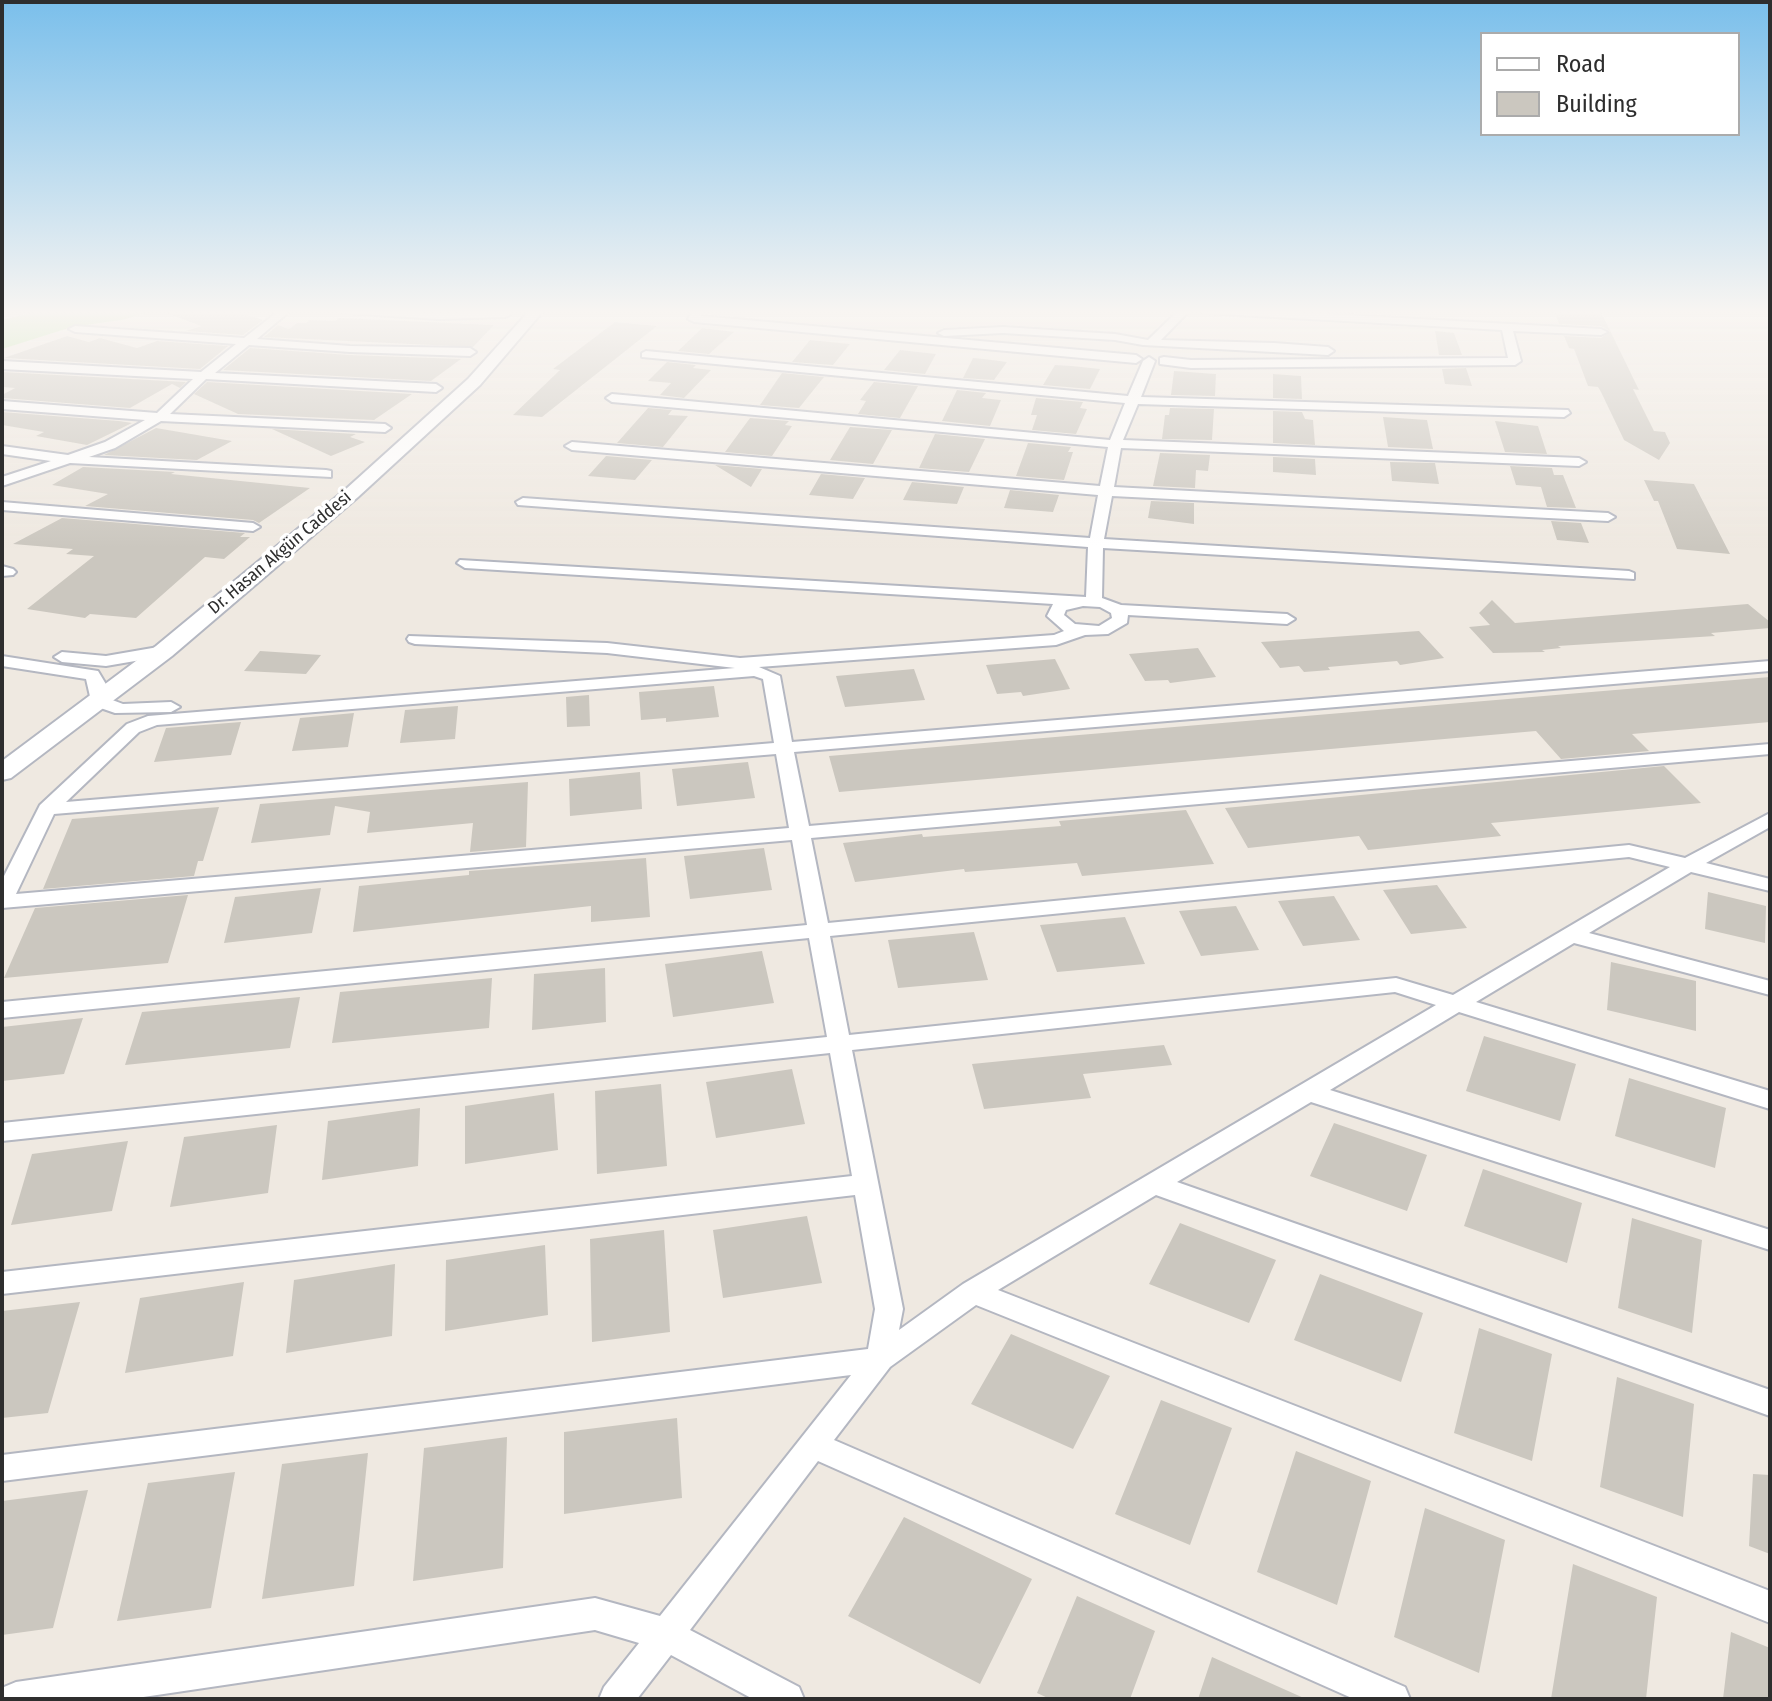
<!DOCTYPE html>
<html>
<head>
<meta charset="utf-8">
<style>
  body { margin:0 }
  #map { position:relative; width:1772px; height:1701px; overflow:hidden; background:#efe9e1; font-family:"Fira Sans Condensed",sans-serif }
  canvas { display:block }
  .frame { position:absolute; inset:0; border:4px solid #2e2e2e; pointer-events:none }
  .legend { position:absolute; left:1480px; top:32px; width:260px; height:104px; box-sizing:border-box; background:#fff; border:2px solid #ababab; margin:0; padding:10px 14px; list-style:none; font-size:24px; color:#2e2e2e }
  .legend li { display:flex; align-items:center; gap:16px; height:40px }
  .legend b { width:40px; border:2px solid #ababab }
</style>
</head>
<body>
<div id="map">
<canvas width="1772" height="1701"></canvas>
<div class="frame"></div>
<ul class="legend">
<li><b style="height:10px;background:#fff"></b>Road</li>
<li><b style="height:22px;background:#cbc7bf"></b>Building</li>
</ul>
</div>
<script>
const g = document.querySelector('canvas').getContext('2d');
g.lineJoin = 'round';
function paint(path, color) { g.fillStyle = color; g.fill(path, 'evenodd'); }
const shape = rows => new Path2D(rows.map(r => 'M' + r).join(''));
function strokePath(path, color, width, dash) { g.strokeStyle = color; g.lineWidth = width; g.lineCap = dash ? 'butt' : 'round'; g.setLineDash(dash || []); g.stroke(path); }
function write(font, color, halo, rows, align = 'center') {
  g.font = font + ' "Fira Sans Condensed",sans-serif'; g.lineWidth = 7; g.setLineDash([]); g.textBaseline = 'middle'; g.strokeStyle = halo; g.fillStyle = color; for (const [text, x, y, turn = 0] of rows) {
    g.save(); g.translate(x, y); g.rotate((+turn || 0) * Math.PI / 180); g.textAlign = isNaN(turn) ? turn : align; if (halo) g.strokeText(text, 0, 0); g.fillText(text, 0, 0); g.restore();
  }
}
const green = shape([
  [43,310,158,310,121,320,72,327,2,349,2,320]
]);
const building = shape([
  [165,310,233,310,263,320,243,335,186,331,201,326,164,312],
  [1554,310,1600,310,1639,390,1633,389,1654,431,1665,432,1670,443,1659,460,1624,440,1601,392,1598,387,1588,386,1574,349,1569,348,1564,336,1601,338,1610,331,1601,326,1559,324],
  [339,318,494,325,473,347,264,337,278,325,289,329,297,323,306,323,310,320,335,321],
  [615,322,657,326,542,417,513,415,560,370,553,369],
  [702,328,734,332,709,354,678,351],
  [1435,331,1454,333,1462,355,1439,355],
  [67,336,89,342,100,338,137,348,157,341,228,346,200,369,4,358],
  [810,340,850,344,833,365,792,362],
  [250,348,350,355,461,359,431,381,223,370],
  [900,350,936,354,925,374,884,370],
  [973,358,984,359,1007,362,994,380,963,378],
  [667,362,696,365,693,368,711,370,684,398,660,395,671,383,648,381],
  [1055,365,1072,366,1100,369,1090,389,1043,385],
  [1466,368,1472,386,1445,384,1442,369],
  [1174,371,1216,374,1215,396,1171,395],
  [2,372,186,382,180,388,172,384,130,408,2,398,2,395,15,388,2,387],
  [782,373,824,377,799,408,760,405],
  [1273,374,1301,376,1302,399,1273,398],
  [207,382,412,394,374,420,238,414,194,394],
  [874,382,918,386,900,418,858,414,866,401,860,400],
  [957,390,986,393,982,398,1001,400,990,426,942,421],
  [1036,398,1083,402,1080,408,1087,409,1076,434,1032,430,1037,415,1031,415],
  [648,408,672,410,668,415,688,416,663,447,617,443],
  [1170,408,1214,409,1212,440,1162,439,1165,415,1169,415],
  [1273,411,1302,412,1305,419,1313,420,1315,445,1273,443],
  [2,412,119,421,132,423,87,445,36,436,44,432,2,425],
  [1383,417,1427,420,1433,449,1388,447],
  [750,418,789,421,785,425,792,426,772,456,725,452],
  [1495,421,1538,426,1547,454,1505,452],
  [850,427,892,430,873,464,830,460],
  [156,428,232,441,197,460,104,455],
  [272,429,356,434,350,437,365,442,331,456],
  [935,434,985,439,969,472,919,468],
  [1028,443,1071,447,1068,452,1073,452,1064,480,1016,476],
  [1160,453,1210,455,1208,471,1196,470,1195,488,1153,486],
  [606,456,652,460,635,480,588,476],
  [1273,457,1315,459,1316,475,1273,472],
  [1390,462,1435,463,1439,484,1392,481],
  [715,465,762,469,751,487],
  [1510,466,1552,468,1554,475,1563,475,1576,508,1547,507,1541,487,1516,485],
  [83,467,175,472,171,474,310,488,259,523,253,520,85,506,108,494,52,485],
  [821,474,865,478,853,499,809,495],
  [1644,480,1694,484,1730,554,1677,549,1658,501,1654,501],
  [912,482,964,487,957,504,903,500],
  [1010,490,1059,495,1053,512,1004,508],
  [1151,501,1194,503,1194,524,1148,518],
  [62,518,245,533,240,537,250,537,224,559,205,557,136,618,90,614,85,618,27,609,94,556,66,554,73,549,13,544],
  [1551,521,1581,523,1589,543,1557,540],
  [1492,600,1515,623,1748,604,1770,622,1770,628,1711,633,1715,636,1558,646,1561,648,1542,650,1545,652,1493,653,1469,627,1490,625,1479,613],
  [1419,631,1444,658,1400,665,1397,661,1328,667,1330,670,1304,672,1299,666,1280,668,1261,642],
  [1198,648,1216,677,1170,683,1168,680,1145,681,1129,654],
  [260,651,321,655,306,674,244,671],
  [1055,659,1070,689,1023,696,1021,692,997,694,986,665],
  [914,669,925,700,845,707,836,676],
  [1770,677,1770,722,1632,734,1649,751,1561,759,1536,731,839,792,829,756],
  [714,686,719,717,666,722,666,718,641,720,639,692],
  [589,695,590,726,567,727,566,697],
  [458,706,455,739,400,743,405,710],
  [354,713,348,747,292,751,300,718],
  [241,722,231,755,154,762,166,728],
  [748,762,755,798,677,806,672,769],
  [1664,766,1701,803,1491,823,1501,836,1368,850,1359,836,1248,848,1225,808],
  [640,772,642,809,570,816,569,779],
  [528,782,526,847,470,852,473,823,367,833,370,812,335,806,330,835,251,843,260,804],
  [219,807,203,861,198,861,194,876,43,889,72,819],
  [1186,810,1214,864,1082,876,1077,863,965,872,964,869,855,882,843,843,922,834,923,837,1061,826,1059,821],
  [764,848,772,890,690,899,684,856],
  [646,858,650,917,591,922,591,906,353,932,359,886,469,875,469,871],
  [1437,885,1467,928,1411,934,1383,890],
  [321,888,312,933,224,943,235,897],
  [1708,892,1766,906,1765,943,1705,929],
  [188,895,168,963,4,978,35,908],
  [1334,896,1360,940,1303,946,1278,901],
  [1236,906,1259,950,1201,956,1179,911],
  [1125,917,1145,964,1057,972,1040,925],
  [974,932,988,980,898,988,888,940],
  [762,951,774,1003,673,1017,665,964],
  [1611,962,1696,981,1696,1031,1607,1010],
  [605,968,606,1022,532,1030,534,974],
  [492,978,489,1028,332,1043,340,992],
  [300,997,290,1048,125,1065,142,1012],
  [83,1018,64,1074,2,1081,2,1027],
  [1484,1036,1576,1064,1560,1121,1466,1091],
  [1164,1045,1172,1065,1083,1074,1091,1098,984,1109,972,1064],
  [792,1069,805,1124,716,1138,706,1082],
  [1629,1078,1726,1108,1715,1168,1615,1136],
  [661,1084,667,1166,597,1174,595,1091],
  [554,1093,558,1150,465,1164,465,1106],
  [420,1108,418,1166,322,1180,328,1121],
  [1334,1123,1427,1155,1407,1211,1310,1176],
  [277,1125,268,1193,170,1207,184,1137],
  [128,1141,112,1211,11,1225,32,1154],
  [1483,1169,1582,1203,1567,1263,1464,1226],
  [807,1216,822,1283,723,1298,713,1230],
  [1632,1218,1702,1240,1692,1333,1618,1308],
  [1180,1223,1276,1260,1249,1323,1149,1284],
  [664,1230,670,1332,592,1342,590,1239],
  [545,1245,548,1315,445,1331,446,1260],
  [395,1264,392,1336,286,1353,294,1280],
  [1320,1274,1423,1313,1401,1382,1294,1340],
  [244,1282,233,1356,125,1373,140,1298],
  [80,1302,48,1413,2,1418,2,1311],
  [1479,1328,1552,1354,1532,1461,1454,1433],
  [1011,1334,1110,1376,1073,1449,971,1404],
  [1617,1377,1694,1404,1683,1517,1600,1487],
  [1161,1400,1232,1428,1190,1545,1115,1514],
  [677,1418,682,1498,564,1514,564,1432],
  [507,1437,503,1568,413,1581,424,1448],
  [1296,1451,1371,1481,1337,1605,1257,1572],
  [368,1453,354,1586,262,1599,282,1464],
  [235,1472,211,1608,117,1621,148,1483],
  [1753,1474,1770,1475,1770,1554,1749,1546],
  [88,1490,53,1628,2,1635,2,1501],
  [1425,1508,1505,1540,1479,1673,1394,1637],
  [904,1517,1032,1579,980,1684,848,1616],
  [1573,1564,1657,1597,1646,1699,1551,1699],
  [1077,1596,1155,1631,1130,1699,1050,1699,1037,1693],
  [1731,1632,1770,1648,1770,1699,1723,1699],
  [1212,1657,1306,1699,1198,1699]
]);
const minor = shape([
  [280,310,291,310,257,339,350,346,470,348,476,352,470,356,350,352,249,345,215,373,436,384,442,388,436,392,206,379,170,414,385,424,391,428,385,432,161,421,115,448,89,457,326,470,331,471,331,477,70,463,2,486,2,477,51,461,2,454,2,446,68,455,105,442,145,420,2,409,2,401,157,413,193,379,2,369,2,361,201,372,236,344,75,332,69,329,75,326,244,338,280,310],
  [339,310,439,313,505,311,511,314,505,317,439,319,344,313,339,310],
  [693,310,703,310,701,316,1136,355,1142,359,1136,363,694,322,688,319,693,310],
  [1179,310,1190,310,1161,340,1274,343,1328,347,1334,351,1328,355,1143,345,1115,340,1003,333,944,336,938,333,944,330,1003,327,1115,334,1148,340,1179,310],
  [1199,310,1256,310,1601,329,1607,332,1601,335,1513,331,1521,361,1515,365,1191,368,1160,364,1160,358,1164,357,1191,360,1508,358,1502,330,1204,313,1199,310],
  [646,351,1128,396,1143,361,1149,357,1155,361,1141,397,1568,410,1570,413,1564,417,1138,404,1123,440,1579,458,1586,462,1579,466,1121,448,1114,487,1608,513,1615,517,1608,521,1112,496,1104,539,1629,571,1634,573,1634,579,1103,548,1102,598,1121,605,1287,614,1295,619,1287,624,1128,615,1127,623,1108,634,1085,635,1056,645,759,667,780,676,792,742,1770,661,1770,671,794,752,809,826,1770,744,1770,754,811,838,828,923,1629,845,1685,858,1770,813,1770,827,1706,863,1770,879,1770,891,1691,872,1589,933,1770,981,1770,995,1574,943,1476,1002,1770,1091,1770,1109,1459,1012,1330,1090,1770,1230,1770,1250,1311,1102,1177,1182,1770,1390,1770,1416,1156,1195,998,1290,1770,1591,1770,1623,976,1305,890,1367,834,1440,1405,1687,1410,1699,1354,1699,818,1461,690,1630,799,1687,804,1699,753,1699,671,1655,637,1699,599,1699,604,1687,639,1643,595,1630,130,1699,2,1699,4,1687,16,1682,595,1598,660,1616,851,1375,2,1481,2,1455,868,1349,875,1309,855,1195,2,1294,2,1272,852,1176,830,1053,2,1141,2,1123,827,1037,809,938,2,1018,2,1002,807,925,792,840,2,908,2,880,40,805,127,724,148,716,735,668,607,653,415,644,409,642,407,639,409,636,607,643,740,658,1054,635,1064,631,1047,616,1053,604,465,568,457,563,460,560,1086,597,1088,547,518,505,516,502,523,498,1090,538,1098,495,572,450,565,446,572,442,1100,486,1108,447,612,402,606,398,612,394,1110,440,1125,403,642,357,642,353,646,351],
  [1083,606,1100,607,1111,613,1112,618,1099,626,1075,624,1064,615,1066,610,1083,606],
  [754,676,763,679,774,743,66,802,139,732,157,725,754,676],
  [776,754,789,828,16,894,54,814,776,754],
  [1629,857,1670,867,1453,995,1396,978,849,1035,830,936,1629,857],
  [1395,992,1436,1005,963,1284,899,1330,903,1309,852,1050,1395,992],
  [2,502,253,523,260,527,253,531,2,510,2,502],
  [2,566,13,569,16,572,13,575,2,576,2,566],
  [164,646,170,647,172,651,170,655,106,666,62,662,54,657,62,652,106,656,164,646],
  [2,656,98,671,107,686,107,698,123,704,171,702,180,707,171,712,115,713,92,705,86,679,2,666,2,656]
]);
const tertiary = shape([
  [530,310,544,310,480,385,358,497,172,656,11,778,2,780,2,761,156,646,346,489,468,379,530,310]
]);
const farStreetnames = [
  ["Dr. Hasan Akgün Caddesi",280,553,-40]
];
paint(green, '#b6e59e');
paint(building, '#cbc7bf');
strokePath(minor, '#b4b7c1', 4);
strokePath(tertiary, '#b4b7c1', 4);
paint(minor, '#fff');
paint(tertiary, '#fff');
const sky = g.createLinearGradient(0, 0, 0, 548);
sky.addColorStop(0, '#7abfeb');
sky.addColorStop(0.57, '#f8f5f2');
sky.addColorStop(1, '#f8f5f200');
g.fillStyle = sky;
g.fillRect(0, 0, 1772, 548);
write('18px', '#2e2e2e', '#fff', farStreetnames);
</script>
</body>
</html>
